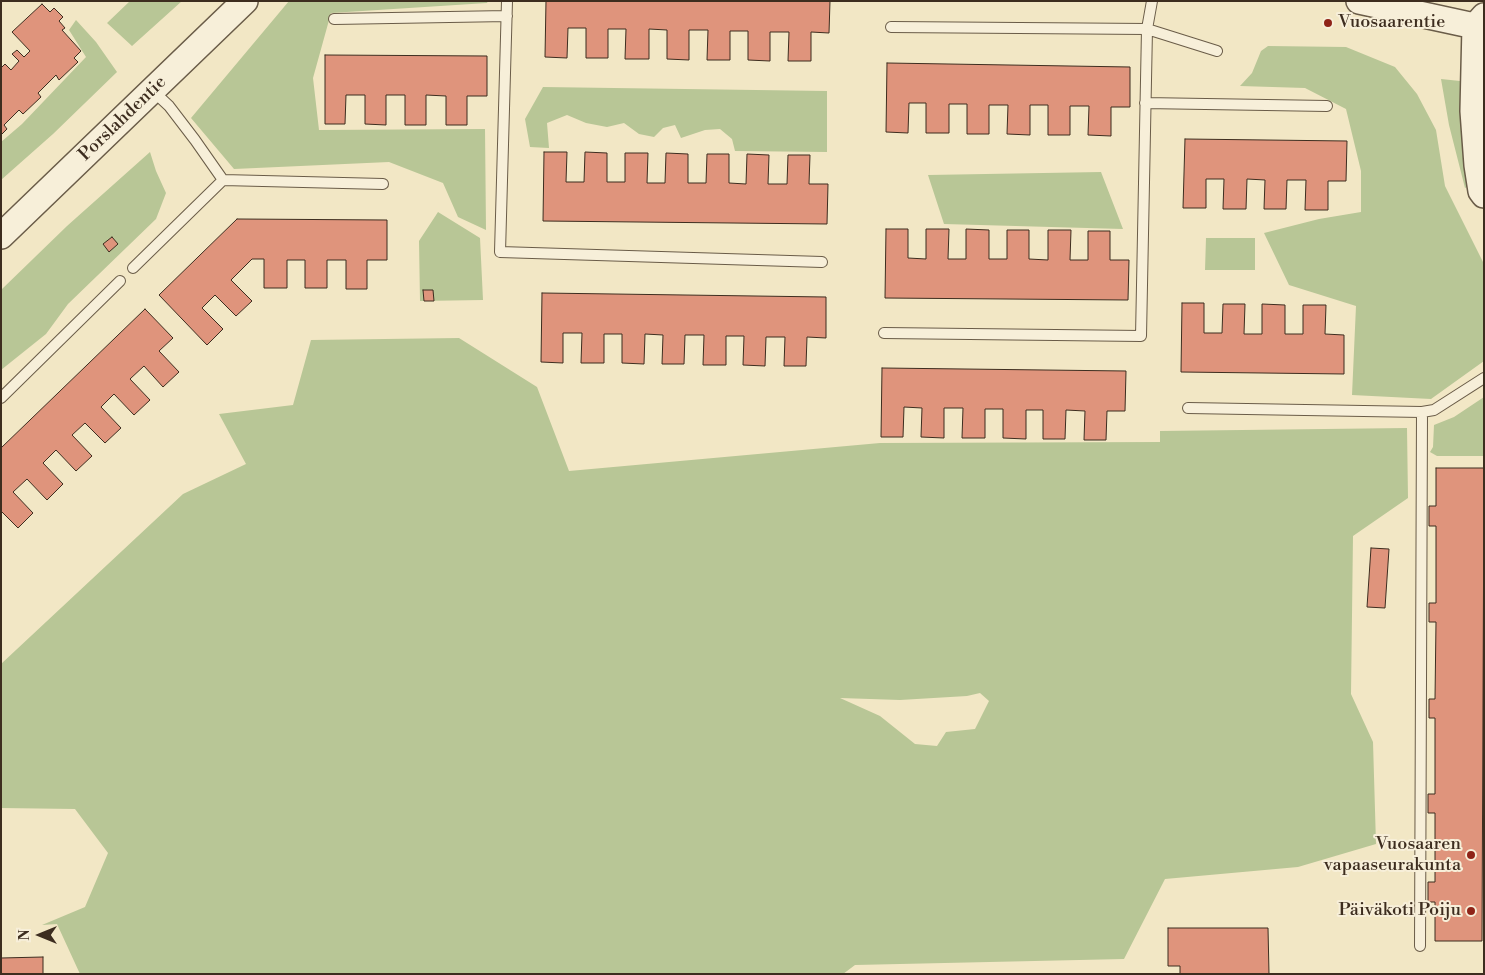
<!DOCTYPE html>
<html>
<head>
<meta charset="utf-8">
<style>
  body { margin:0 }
  #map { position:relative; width:1485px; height:975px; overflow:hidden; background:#f2e7c5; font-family:"Libre Bodoni",serif }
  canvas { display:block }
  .frame { position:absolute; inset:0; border:2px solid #3d2d1f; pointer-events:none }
  .north { position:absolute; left:15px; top:910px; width:50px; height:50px; -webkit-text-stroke:4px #f7efd9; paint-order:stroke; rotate:270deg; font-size:14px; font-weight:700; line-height:20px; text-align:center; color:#3d2d1f }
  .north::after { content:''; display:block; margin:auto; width:18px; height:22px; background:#3d2d1f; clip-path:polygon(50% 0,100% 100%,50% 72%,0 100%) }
</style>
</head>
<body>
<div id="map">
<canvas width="1485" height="975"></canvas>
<div class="frame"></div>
<div class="north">N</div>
</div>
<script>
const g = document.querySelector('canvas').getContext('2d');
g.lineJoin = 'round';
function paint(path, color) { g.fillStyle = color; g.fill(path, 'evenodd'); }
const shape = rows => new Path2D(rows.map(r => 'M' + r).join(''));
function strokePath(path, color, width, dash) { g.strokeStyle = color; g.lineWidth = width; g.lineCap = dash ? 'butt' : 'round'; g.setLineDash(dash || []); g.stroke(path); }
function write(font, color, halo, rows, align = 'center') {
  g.font = font + ' "Libre Bodoni",serif'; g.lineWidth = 4; g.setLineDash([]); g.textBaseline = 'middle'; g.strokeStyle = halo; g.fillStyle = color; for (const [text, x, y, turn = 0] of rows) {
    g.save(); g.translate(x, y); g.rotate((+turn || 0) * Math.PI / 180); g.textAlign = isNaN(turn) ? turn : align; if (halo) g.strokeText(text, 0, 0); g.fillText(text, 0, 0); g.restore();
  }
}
const green = shape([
  [130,1,182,1,132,46,107,23],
  [289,1,488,1,487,3,331,13,313,78,319,130,485,129,486,230,458,217,443,183,389,162,234,169,191,118],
  [76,20,96,42,117,72,53,134,1,180,1,142,22,124,86,57,69,30],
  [1268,46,1346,47,1395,67,1417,94,1436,130,1445,186,1484,264,1484,361,1431,399,1352,395,1356,306,1289,285,1264,233,1319,219,1361,212,1361,171,1346,109,1305,88,1240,86,1252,73,1261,51],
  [1441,79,1460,81,1461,114,1469,186,1465,188,1449,125],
  [543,87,827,91,827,152,735,151,732,139,720,129,705,130,681,138,675,125,663,128,654,137,639,134,624,123,607,127,586,123,567,115,547,123,549,148,530,147,525,119],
  [150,152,156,171,166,193,156,219,68,304,46,334,1,370,1,290,67,226],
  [1101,172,1123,229,944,224,928,175],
  [438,212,480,238,483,300,420,301,419,241],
  [1206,238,1255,238,1255,270,1205,270],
  [459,338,537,387,569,471,880,443,1160,442,1160,431,1407,428,1408,498,1353,536,1351,694,1373,742,1376,844,1298,867,1165,879,1124,959,855,965,843,974,80,974,57,924,42,925,85,907,108,853,75,809,1,808,1,664,183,494,246,464,219,414,293,405,311,340],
  [980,693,989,701,975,729,946,732,937,746,915,744,880,716,840,698,900,700,967,696],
  [1484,397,1484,456,1437,456,1430,452,1433,447,1434,425,1454,417]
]);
const building = shape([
  [546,1,830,1,829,33,811,32,811,61,788,61,789,32,770,32,770,61,748,60,748,31,730,31,730,60,707,60,708,30,689,30,689,60,667,59,667,30,649,29,649,59,625,59,626,29,608,29,608,58,586,58,586,28,568,28,567,58,545,57,546,1],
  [42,4,50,12,54,8,63,17,59,21,65,28,62,30,81,51,74,58,78,62,59,80,56,75,38,93,41,97,23,114,19,110,4,125,7,129,1,135,1,68,5,64,11,70,19,61,12,54,17,50,24,57,30,51,12,32,42,4],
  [325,55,487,56,487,96,467,96,467,125,446,125,446,96,426,95,426,125,405,125,405,95,386,95,386,125,365,124,365,95,346,95,345,124,325,124,325,55],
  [887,63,1130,67,1130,107,1111,107,1111,136,1088,135,1089,106,1070,106,1070,135,1048,135,1048,105,1030,105,1030,135,1007,134,1008,105,989,105,989,134,967,134,967,104,949,104,949,133,926,133,926,103,909,103,908,133,886,132,887,63],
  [1185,139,1347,141,1346,181,1328,181,1328,210,1305,210,1306,180,1287,180,1286,209,1264,209,1265,180,1247,179,1246,209,1223,209,1224,179,1206,179,1206,208,1183,208,1185,139],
  [544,152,567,152,566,182,584,182,585,152,607,153,607,182,625,182,625,153,648,153,647,183,665,183,666,153,688,154,688,183,706,183,707,154,729,154,729,183,746,184,747,154,769,155,768,184,787,184,788,155,810,155,809,184,828,184,827,224,543,221,544,152],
  [237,219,387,220,387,260,367,260,367,289,346,289,346,260,327,260,327,288,305,288,305,260,287,260,287,288,264,288,264,259,252,259,231,280,252,301,236,316,215,295,202,308,223,329,207,345,159,295,237,219],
  [886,229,908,229,908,258,926,259,926,229,949,229,948,259,966,259,966,229,989,230,989,259,1007,259,1007,230,1029,230,1029,259,1048,260,1048,230,1071,230,1070,260,1088,260,1088,231,1110,231,1110,260,1129,260,1128,300,885,298,886,229],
  [112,237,118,244,109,252,103,244,112,237],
  [423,290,433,290,434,301,424,301,423,290],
  [542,293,826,297,826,338,807,337,806,366,784,366,785,337,766,337,765,366,743,365,744,336,726,336,726,365,703,365,704,335,685,335,684,364,662,364,663,335,645,334,644,364,622,363,622,334,604,334,604,363,581,363,582,333,563,333,563,363,541,362,542,293],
  [1182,303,1204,303,1204,333,1222,333,1223,304,1245,304,1244,334,1262,334,1262,304,1285,305,1285,334,1303,334,1303,305,1326,305,1325,334,1344,335,1344,374,1181,372,1182,303],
  [145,309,173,338,159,351,179,372,163,387,144,366,130,379,150,400,134,415,114,394,101,407,121,428,105,443,85,423,72,435,92,456,76,471,56,450,43,463,63,484,47,500,27,479,13,492,33,513,18,528,1,511,1,448,145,309],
  [882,368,1126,371,1125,411,1107,411,1106,440,1084,440,1085,411,1066,410,1065,439,1043,439,1043,410,1026,410,1026,439,1003,438,1003,409,985,409,985,438,962,438,963,408,944,408,944,438,921,437,922,408,904,407,903,437,881,437,882,368],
  [1436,468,1484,468,1482,941,1435,941,1435,902,1428,902,1428,882,1435,882,1435,813,1428,813,1428,794,1435,794,1435,718,1429,718,1429,699,1435,699,1436,622,1429,622,1429,603,1436,603,1436,526,1429,526,1429,506,1436,506,1436,468],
  [1371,548,1389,549,1385,608,1367,607,1371,548],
  [1168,928,1268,928,1269,974,1180,974,1180,966,1168,966,1168,928],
  [43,957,43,974,1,974,1,958,43,957]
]);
const service = shape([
  [507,1,500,252,822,262],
  [334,19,507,16],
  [891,27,1147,29,1217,51],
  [153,91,169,106,195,140,223,180],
  [1145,103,1327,106],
  [133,268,223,180,383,184],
  [884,333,1141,336,1147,29,1152,1],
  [1,398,120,281],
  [1188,408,1422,412,1434,410,1484,378],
  [1420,946,1422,412]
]);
const tertiary = shape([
  [1359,1,1484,28],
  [1484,16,1475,26,1473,111,1477,165,1481,191,1484,195],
  [1,236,245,1]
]);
const markers = [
  [1328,23,5,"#8f2418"],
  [1471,855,5,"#8f2418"],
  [1471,911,5,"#8f2418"]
];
const poiNames = [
  ["Vuosaarentie",1338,23,"left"],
  ["Vuosaaren",1461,845],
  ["vapaaseurakunta",1461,866],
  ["Päiväkoti Poiju",1461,911]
];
const streetNames = [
  ["Porslahdentie",123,119,-44]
];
paint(green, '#b8c696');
paint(building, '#df947c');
strokePath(building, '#3d2d1f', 1);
strokePath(service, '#6a5c48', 12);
strokePath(tertiary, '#6a5c48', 28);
strokePath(service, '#f7efd9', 10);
strokePath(tertiary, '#f7efd9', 25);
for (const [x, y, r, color] of markers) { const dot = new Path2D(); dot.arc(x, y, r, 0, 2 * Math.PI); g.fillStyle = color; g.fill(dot); strokePath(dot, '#f7efd9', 2); }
write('18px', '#3d2d1f', '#f7efd9', poiNames, 'right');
write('18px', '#3d2d1f', '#f7efd9', streetNames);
</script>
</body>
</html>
